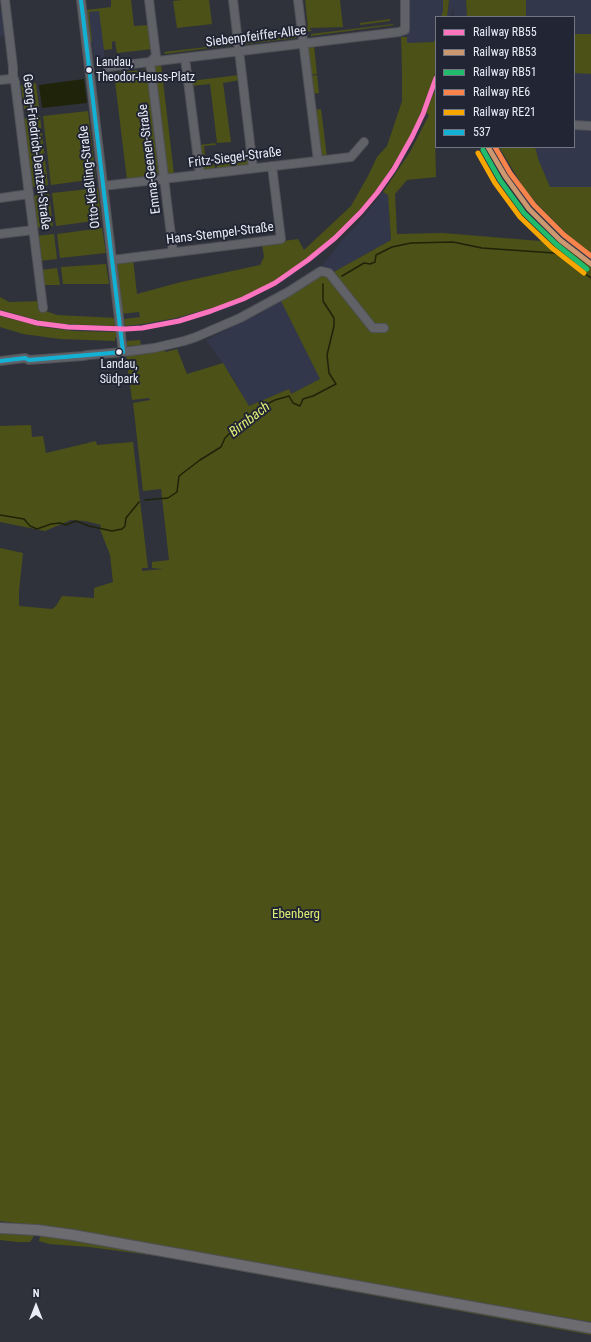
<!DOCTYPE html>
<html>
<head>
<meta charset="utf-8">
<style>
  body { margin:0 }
  #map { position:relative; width:591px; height:1342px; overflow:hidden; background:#30323b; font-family:"Roboto Condensed",sans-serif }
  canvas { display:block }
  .legend { position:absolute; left:435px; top:16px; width:140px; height:132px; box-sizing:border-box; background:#222534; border:1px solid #727582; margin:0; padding:5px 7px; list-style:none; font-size:12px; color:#eaecf7 }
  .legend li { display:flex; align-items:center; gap:8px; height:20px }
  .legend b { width:20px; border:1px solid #727582 }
  .north { position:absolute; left:16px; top:1286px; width:40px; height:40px; -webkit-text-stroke:3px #222534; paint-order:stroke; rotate:0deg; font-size:11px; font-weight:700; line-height:16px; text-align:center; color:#eaecf7 }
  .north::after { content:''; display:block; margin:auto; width:14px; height:18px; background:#eaecf7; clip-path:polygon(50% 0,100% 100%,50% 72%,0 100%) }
</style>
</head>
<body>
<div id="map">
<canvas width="591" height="1342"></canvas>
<ul class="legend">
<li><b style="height:5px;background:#fc73be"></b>Railway RB55</li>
<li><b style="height:5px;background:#cd976f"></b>Railway RB53</li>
<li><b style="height:5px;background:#20bc6c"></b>Railway RB51</li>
<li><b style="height:5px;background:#f8844c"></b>Railway RE6</li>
<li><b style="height:5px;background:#f7a600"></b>Railway RE21</li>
<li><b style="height:5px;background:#13b2d5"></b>537</li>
</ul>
<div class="north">N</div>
</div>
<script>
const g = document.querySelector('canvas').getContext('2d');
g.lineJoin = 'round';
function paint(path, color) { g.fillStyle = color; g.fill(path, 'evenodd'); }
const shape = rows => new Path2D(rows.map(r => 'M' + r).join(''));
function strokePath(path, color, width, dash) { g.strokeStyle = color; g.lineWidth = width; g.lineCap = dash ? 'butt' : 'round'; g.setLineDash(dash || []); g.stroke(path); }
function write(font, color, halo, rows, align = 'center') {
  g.font = font + ' "Roboto Condensed",sans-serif'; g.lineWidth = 4; g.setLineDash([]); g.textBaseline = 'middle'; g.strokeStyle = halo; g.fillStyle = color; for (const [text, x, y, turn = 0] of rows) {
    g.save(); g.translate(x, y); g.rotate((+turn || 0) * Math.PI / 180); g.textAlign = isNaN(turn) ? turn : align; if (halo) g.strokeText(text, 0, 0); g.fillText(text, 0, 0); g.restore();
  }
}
const built = shape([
  [405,0,443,0,443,11,441,17,436,17,436,36,434,42,407,43],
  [449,0,466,0,467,17,454,17,453,7,451,17,447,17],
  [526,0,591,0,591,187,550,187,539,161,535,147,574,147,574,17,526,17],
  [111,7,115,41,112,42,112,49,104,50,104,58,94,59,92,42,90,42,86,10],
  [0,11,1,11,5,36,0,37],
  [436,71,436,87,430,102,419,129,401,162,380,193,356,221,318,256,286,280,234,306,174,325,125,331,125,326,144,324,176,318,222,305,242,298,264,287,284,275,324,245,367,202,391,169,420,116],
  [486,147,499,147,513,172,539,206,570,237,591,253,591,267,564,247,536,221,519,200,497,168],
  [383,192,388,195,391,240,332,273,323,265,342,240,357,225],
  [281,301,320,379,291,394,288,390,248,406,235,381,206,340,226,330,250,316,256,316],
  [0,310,45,322,63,324,116,326,117,332,75,331,43,327,0,316]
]);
const green = shape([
  [111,0,131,0,134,26,149,25,153,49,117,53,115,41,112,42,112,49,104,50,99,11,89,12,92,42,90,42,86,10,111,7],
  [182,0,209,0,212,24,177,28,173,1],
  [305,0,340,0,343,27,309,28,312,31,304,32,303,21,305,21,306,26,308,28],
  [443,0,449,0,447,17,441,17,443,11],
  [466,0,526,0,526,17,467,17],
  [390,19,390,21,360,25,360,23],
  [393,24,394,25,311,36,311,34],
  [574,34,591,34,591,74,574,73],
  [296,36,296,38,246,44,246,42],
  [436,36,436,71,430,89,416,125,401,153,381,184,367,202,337,234,307,259,284,275,264,287,242,298,222,305,176,318,144,324,125,326,124,319,140,317,139,312,121,314,114,261,133,259,137,294,181,282,260,265,264,257,262,244,298,239,304,250,351,206,368,176,377,157,387,146,402,101,402,73,401,37,407,37,407,43,434,42],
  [232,44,233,45,165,54,164,52],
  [306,45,314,46,317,74,310,75],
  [156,64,161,64,174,174,167,174,154,66],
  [149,69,161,176,127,180,114,73],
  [239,75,240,80,223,83,231,142,217,143,210,84,191,86,191,81],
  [317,75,319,93,312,94,310,76],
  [36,83,39,107,24,109,21,85],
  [436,87,436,138,435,138,436,177,407,180,395,194,397,234,443,233,540,241,552,237,564,247,591,267,591,1322,47,1227,0,1221,0,548,23,553,19,591,19,606,52,609,56,606,62,596,94,598,94,588,113,582,110,555,100,529,101,525,85,521,71,520,45,531,0,522,0,426,31,425,32,437,43,436,46,453,96,441,97,445,133,442,148,568,142,568,142,571,163,569,152,568,152,562,169,560,161,489,143,491,133,403,150,400,149,398,132,400,126,355,164,349,165,352,177,349,187,374,223,363,249,406,289,389,291,394,320,379,281,301,298,288,320,274,332,273,391,240,388,195,383,192,410,152,429,115,426,113],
  [321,109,327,157,322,156,319,152,314,110],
  [88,111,96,179,51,185,43,116],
  [40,116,48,185,32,187,21,119],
  [215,143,216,145,204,146,206,164,214,164,215,168,214,170,203,171,200,145],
  [499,147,535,147,539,161,550,187,591,187,591,253,570,237,539,206,525,190],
  [247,152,249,165,217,169,217,163,245,160,244,153],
  [98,188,101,220,56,226,52,193],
  [49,194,53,226,37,228,33,196],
  [102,228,106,253,60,258,57,234],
  [54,234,57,259,39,261,36,236],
  [106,264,109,284,63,284,61,267],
  [57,268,60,285,42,285,41,270],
  [0,297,9,302,42,301,43,310,57,315,116,318,116,326,63,324,45,322,26,317,0,310],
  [0,316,43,327,75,331,117,332,117,338,115,338,115,341,60,339,23,334,0,327],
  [140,340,141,345,127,346,127,341],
  [0,1233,32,1233,34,1236,30,1242,17,1242,0,1240],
  [46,1234,591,1332,591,1335,157,1256,89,1247,49,1244,39,1241,40,1237]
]);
const water = shape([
  [84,79,87,103,42,108,39,85]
]);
const stream = shape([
  [342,276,364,263,370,264,375,262,376,255,392,247,411,243,453,242,482,248,554,253,570,260,584,273,591,278],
  [145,500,168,498,177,492,179,476,200,460,221,447,225,438,229,434,246,423,255,413,265,405,275,400,289,396,293,403,300,406,303,399,313,396,336,384,329,373,327,355,334,326,334,318,323,301,323,284],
  [0,515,24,519,30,526,37,529,51,524,60,523,66,525,76,521,89,526,112,531,122,529,125,526,126,518,139,502]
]);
const minor = shape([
  [5,0,13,67,13,76,15,82,43,308],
  [81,0,123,352],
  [149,0,156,56,150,62,173,252],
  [233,0,253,168],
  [298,0,318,161],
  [185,58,200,175],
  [108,67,399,32,405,30,405,0],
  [0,80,10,79,13,76],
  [574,125,591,126],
  [103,186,351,157,364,142],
  [0,198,29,194],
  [0,234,33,230],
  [112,260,281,239,272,166],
  [0,361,25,358,29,360,83,356,88,355,123,352,154,348,184,341,196,337,240,318,288,292,321,271,329,273,373,328,384,328]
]);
const major = shape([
  [0,1228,37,1230,73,1235,591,1328]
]);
const bus1 = shape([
  [81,0,123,352],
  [0,361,25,358,29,360,123,352]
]);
const rail1 = shape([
  [0,313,37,323,68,327,125,329,142,328,179,321,211,311,243,299,275,283,308,260,335,238,361,212,377,193,394,169,412,137,423,114,436,78]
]);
const rail2 = shape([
  [488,147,505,176,529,209,560,240,591,264]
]);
const rail3 = shape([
  [483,150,500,180,524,213,556,244,587,269]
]);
const rail4 = shape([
  [495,147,510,173,534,205,564,235,591,256]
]);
const rail5 = shape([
  [478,153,495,183,520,217,552,248,584,273]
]);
const markers = [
  [89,70,3.5,"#eaecf7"],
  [119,352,3.5,"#eaecf7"]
];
const busNames = [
  ["Landau,",96,63],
  ["Theodor-Heuss-Platz",96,78],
  ["Landau,",119,365,"center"],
  ["Südpark",119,380,"center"]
];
const streetNames = [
  ["Siebenpfeiffer-Allee",256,37,-7],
  ["Georg-Friedrich-Dentzel-Straße",36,152,83],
  ["Fritz-Siegel-Straße",235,158,-7],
  ["Emma-Geenen-Straße",150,159,-97],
  ["Otto-Kießling-Straße",90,177,-97],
  ["Hans-Stempel-Straße",220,234,-7]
];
const parkNames = [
  ["Ebenberg",296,915]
];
const waterNames = [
  ["Birnbach",250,420,-38]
];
paint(built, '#33374b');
paint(green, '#4b5117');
paint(water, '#1f2309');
strokePath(stream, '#1f2309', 1.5);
strokePath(minor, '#4f5158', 10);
strokePath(major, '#4f5158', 12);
strokePath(minor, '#616267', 8);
strokePath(major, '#6b6b70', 10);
strokePath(bus1, '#13b2d5', 4);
strokePath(rail1, '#fc73be', 5);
strokePath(rail2, '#cd976f', 5);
strokePath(rail3, '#20bc6c', 5);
strokePath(rail4, '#f8844c', 5);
strokePath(rail5, '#f7a600', 5);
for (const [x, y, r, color] of markers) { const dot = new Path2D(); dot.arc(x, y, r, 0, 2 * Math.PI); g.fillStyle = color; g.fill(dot); strokePath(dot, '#222534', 1.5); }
write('12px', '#eaecf7', '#222534', busNames, 'left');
write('13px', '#eaecf7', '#222534', streetNames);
write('13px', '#ddec72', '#222534', parkNames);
write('italic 14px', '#e0ee75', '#222534', waterNames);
</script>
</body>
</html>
